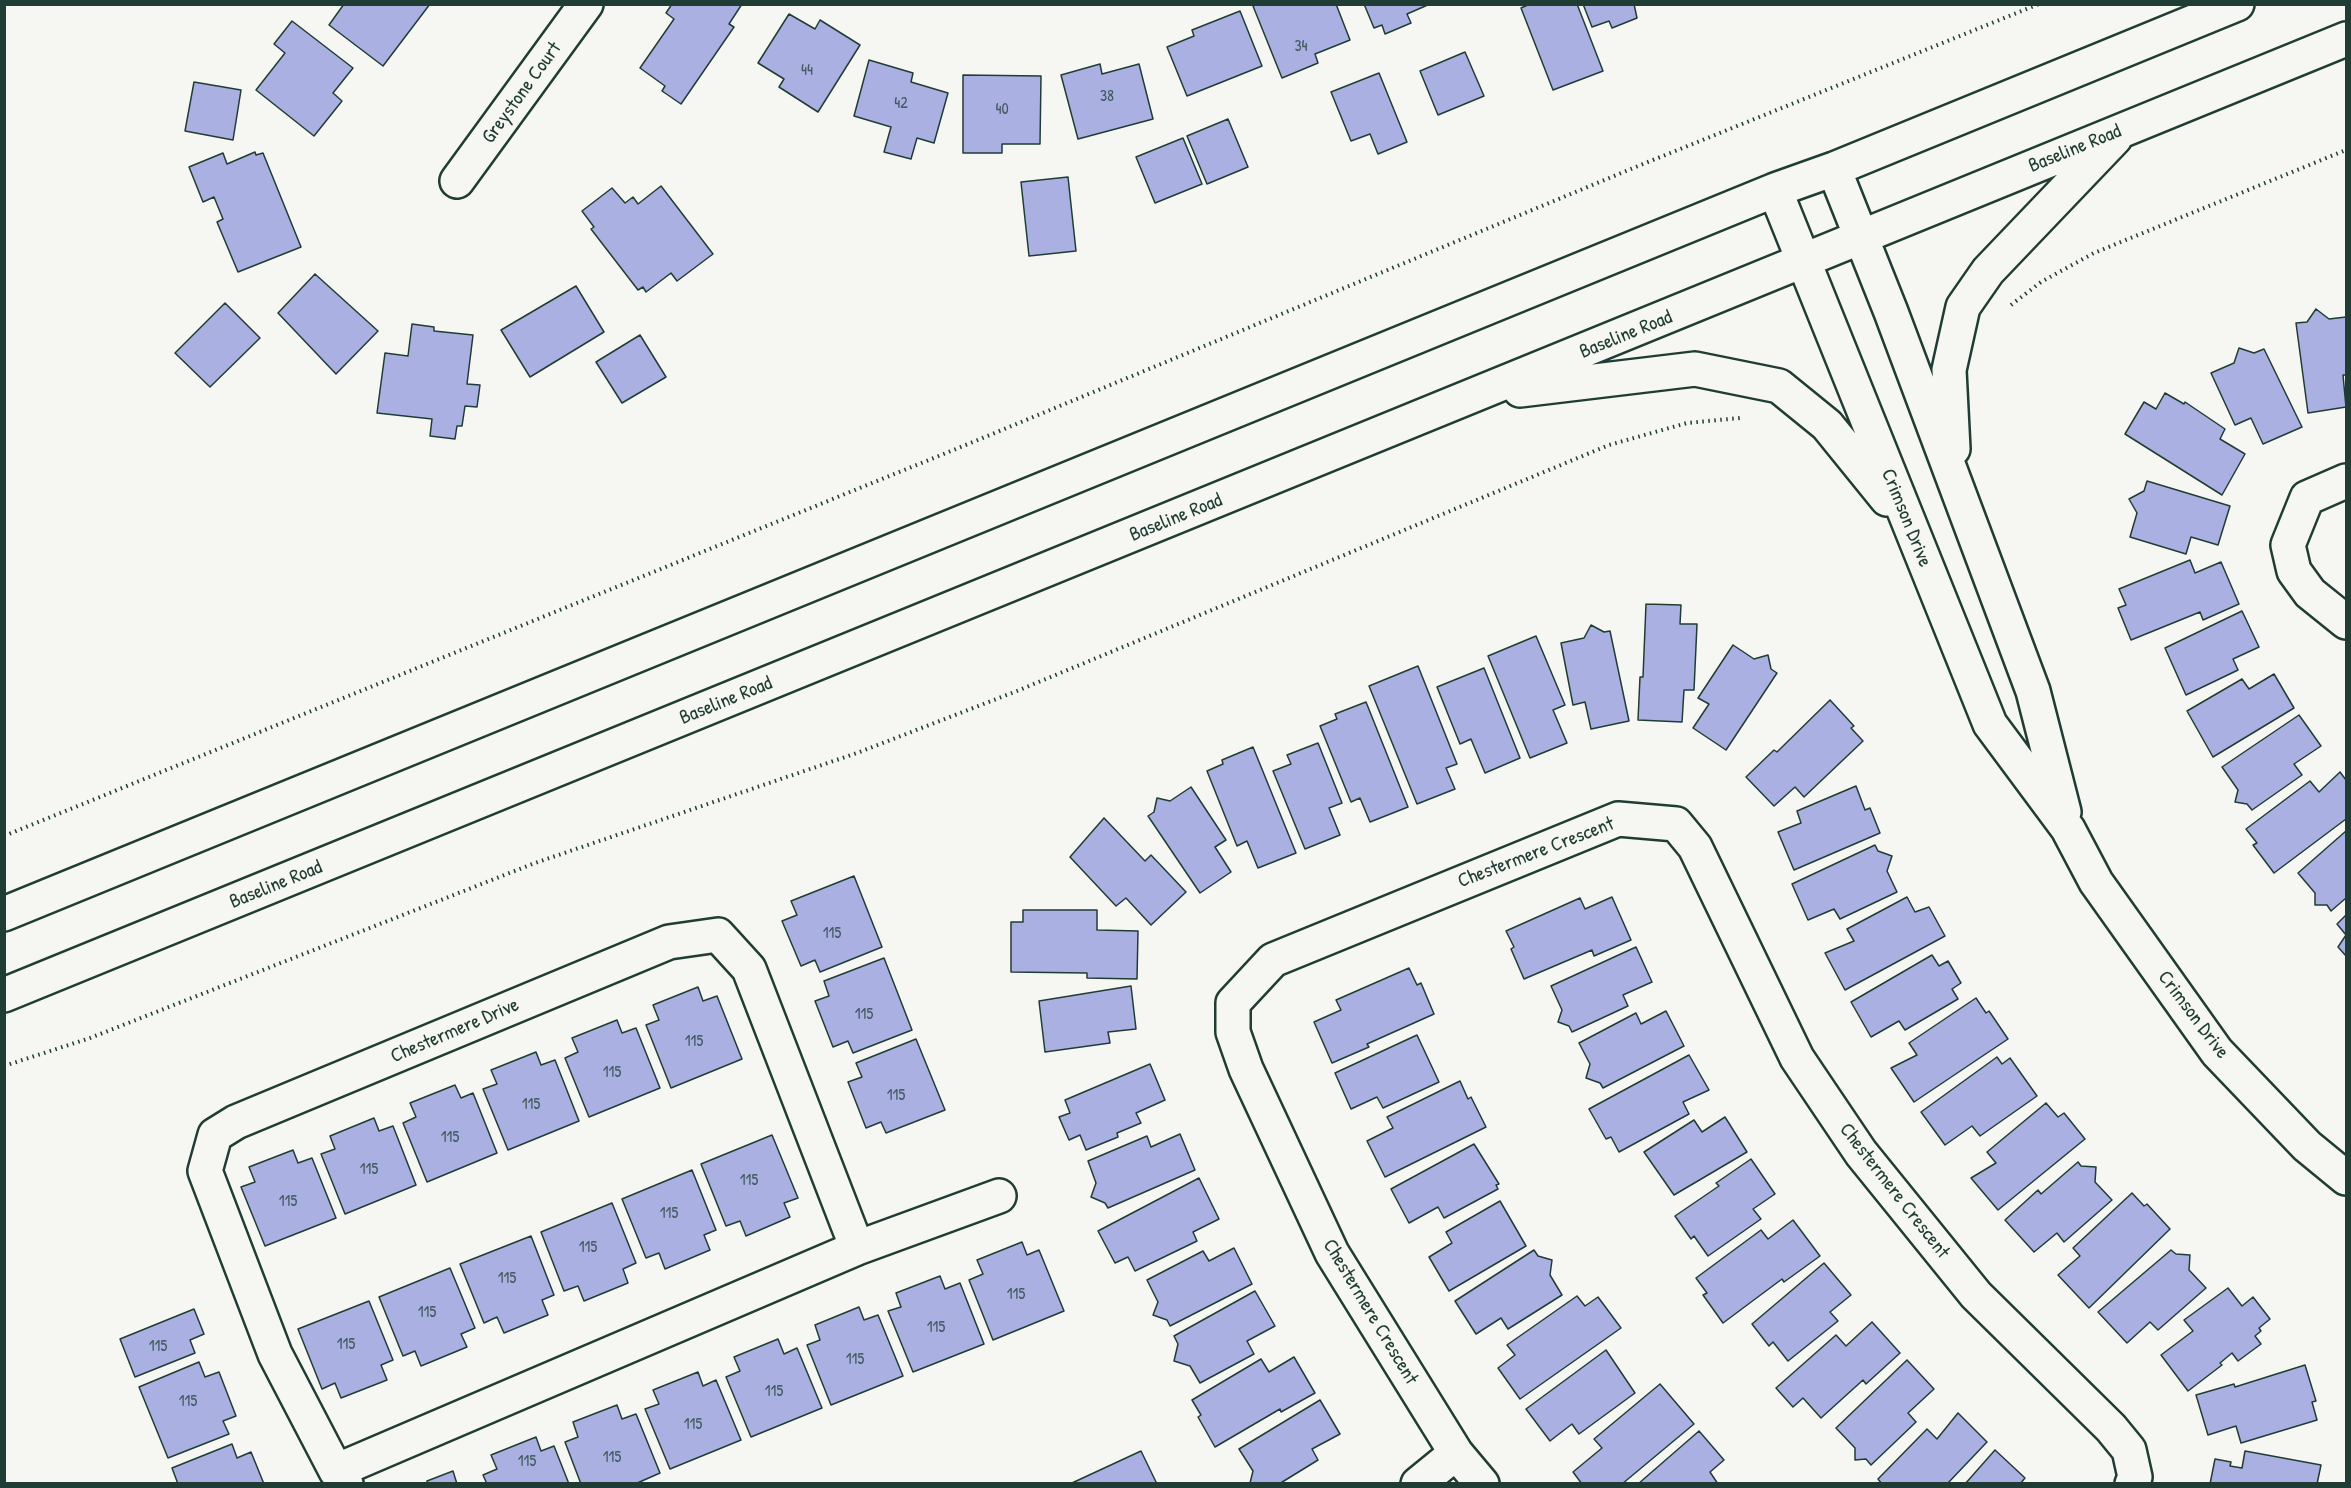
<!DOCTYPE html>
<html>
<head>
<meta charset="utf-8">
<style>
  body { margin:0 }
  #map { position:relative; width:2351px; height:1488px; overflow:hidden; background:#f6f6f2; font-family:"Patrick Hand",sans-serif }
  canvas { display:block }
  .frame { position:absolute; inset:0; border:6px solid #1f3d34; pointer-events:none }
</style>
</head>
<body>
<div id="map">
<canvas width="2351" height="1488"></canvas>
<div class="frame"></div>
</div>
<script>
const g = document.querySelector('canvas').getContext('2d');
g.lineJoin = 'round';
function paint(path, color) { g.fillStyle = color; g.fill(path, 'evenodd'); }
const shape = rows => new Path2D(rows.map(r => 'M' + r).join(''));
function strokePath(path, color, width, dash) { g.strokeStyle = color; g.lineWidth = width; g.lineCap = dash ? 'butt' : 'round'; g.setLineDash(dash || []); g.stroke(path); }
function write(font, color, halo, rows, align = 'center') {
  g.font = font + ' "Patrick Hand",sans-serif'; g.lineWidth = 4.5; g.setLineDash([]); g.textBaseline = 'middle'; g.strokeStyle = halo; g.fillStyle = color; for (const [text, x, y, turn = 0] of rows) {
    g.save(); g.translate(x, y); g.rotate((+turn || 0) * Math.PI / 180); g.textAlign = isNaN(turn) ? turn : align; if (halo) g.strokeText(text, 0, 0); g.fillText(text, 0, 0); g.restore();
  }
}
const building = shape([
  [344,4,430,4,383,66,329,25,344,4],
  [672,4,742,4,729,24,734,27,681,104,662,91,665,86,640,68,674,19,666,13,672,4],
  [1258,4,1336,4,1350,40,1315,54,1318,63,1282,78,1253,6,1258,4],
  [1364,4,1430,4,1407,14,1411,23,1385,34,1382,25,1374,28,1364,4],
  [1530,4,1577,4,1603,71,1553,90,1521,8,1530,4],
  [1583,4,1634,4,1637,18,1612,28,1609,21,1592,27,1583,4],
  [1240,11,1262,66,1187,96,1167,47,1194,36,1192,30,1240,11],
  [789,14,815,29,820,20,860,45,818,112,779,87,784,79,758,63,789,14],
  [292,21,353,68,333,93,342,101,314,136,256,90,285,53,274,44,292,21],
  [1465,52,1484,96,1438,115,1420,71,1465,52],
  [869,60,913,73,911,82,948,93,934,143,917,138,911,159,884,152,891,127,854,116,869,60],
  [1100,64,1102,74,1139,64,1153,119,1078,139,1061,75,1100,64],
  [1379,73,1407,142,1378,154,1370,134,1351,141,1331,92,1379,73],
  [963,75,1041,76,1040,144,1002,144,1002,153,963,153,963,75],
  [194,82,241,90,233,140,185,131,194,82],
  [1228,119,1248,167,1207,184,1187,136,1228,119],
  [1183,138,1202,184,1155,203,1136,157,1183,138],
  [255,152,256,155,263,153,301,247,238,272,217,222,223,219,214,197,203,202,189,167,223,153,227,164,255,152],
  [1068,177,1076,251,1029,256,1021,182,1068,177],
  [661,186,713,254,677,281,671,273,646,292,643,287,638,290,591,229,594,227,582,211,612,188,625,203,633,197,638,204,661,186],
  [315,274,378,331,336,374,278,313,315,274],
  [576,286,604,332,530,377,501,330,576,286],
  [225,303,260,338,210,387,175,353,225,303],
  [2316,309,2329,319,2346,317,2346,375,2343,375,2346,407,2308,413,2296,323,2307,322,2316,309],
  [412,324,434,327,434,331,473,335,467,384,480,385,477,407,465,406,462,426,457,426,455,439,430,436,432,419,377,413,385,353,408,356,412,324],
  [640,335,666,377,622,403,596,362,640,335],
  [2239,348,2254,353,2264,349,2302,427,2263,444,2251,418,2235,425,2211,373,2234,363,2239,348],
  [2165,393,2184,404,2185,402,2225,429,2220,439,2245,454,2222,495,2125,434,2144,402,2156,409,2165,393],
  [2147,481,2230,506,2218,545,2191,537,2186,554,2130,537,2137,513,2129,499,2144,491,2147,481],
  [2190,560,2195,573,2221,562,2239,604,2203,620,2200,612,2131,640,2118,608,2126,605,2119,589,2190,560],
  [1646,604,1681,605,1680,624,1697,624,1694,690,1684,690,1682,722,1638,720,1640,677,1643,677,1646,604],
  [2242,611,2259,647,2233,659,2238,670,2186,695,2165,648,2242,611],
  [1591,625,1604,632,1610,631,1629,721,1591,729,1585,702,1573,705,1561,643,1584,638,1591,625],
  [1536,636,1565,705,1553,710,1567,743,1530,758,1488,656,1536,636],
  [1733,645,1754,659,1768,655,1771,669,1777,673,1726,750,1693,728,1709,704,1698,698,1733,645],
  [1418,666,1457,764,1446,768,1455,789,1417,804,1369,686,1418,666],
  [1484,668,1520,758,1485,773,1471,739,1460,744,1437,687,1484,668],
  [2274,674,2294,708,2213,757,2187,711,2242,679,2249,689,2274,674],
  [1830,700,1854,726,1851,728,1863,741,1804,797,1795,787,1774,806,1746,777,1774,750,1777,752,1830,700],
  [1366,702,1408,807,1370,822,1360,798,1351,802,1320,726,1337,719,1335,714,1366,702],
  [2299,715,2321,746,2294,764,2302,775,2252,810,2247,804,2235,802,2238,790,2222,767,2299,715],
  [1318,743,1342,803,1329,808,1340,835,1305,849,1273,771,1291,764,1287,755,1318,743],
  [1253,747,1296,853,1258,868,1247,841,1237,846,1207,771,1223,764,1222,760,1253,747],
  [2340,772,2346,780,2346,819,2274,873,2253,845,2257,843,2246,829,2310,781,2319,792,2340,772],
  [1856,786,1865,810,1870,808,1880,833,1794,870,1778,832,1801,823,1797,811,1856,786],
  [1191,787,1226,840,1215,847,1231,872,1200,893,1148,816,1154,812,1157,798,1170,801,1191,787],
  [1104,818,1145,861,1151,855,1186,892,1151,925,1126,898,1116,906,1070,857,1104,818],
  [2346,831,2346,898,2331,911,2327,905,2315,905,2315,893,2298,873,2346,831],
  [1875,845,1878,851,1892,856,1887,871,1897,892,1840,919,1834,909,1808,920,1792,884,1875,845],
  [854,876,882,947,820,972,815,960,801,966,782,921,797,915,791,901,854,876],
  [1612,897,1631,940,1594,956,1592,950,1524,979,1511,949,1514,947,1506,931,1580,898,1585,909,1612,897],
  [1907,897,1915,912,1929,907,1945,936,1845,990,1825,953,1854,941,1847,929,1907,897],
  [1023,910,1097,910,1097,930,1138,931,1137,979,1087,978,1087,973,1011,972,1011,922,1023,922,1023,910],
  [2346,915,2346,935,2337,924,2346,915],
  [2346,935,2346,956,2338,947,2346,935],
  [1636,947,1652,982,1623,995,1628,1006,1572,1032,1569,1026,1558,1022,1562,1010,1551,986,1636,947],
  [1932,955,1939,966,1948,961,1961,983,1952,989,1958,999,1905,1030,1899,1021,1871,1037,1851,1002,1932,955],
  [884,958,912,1030,853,1053,848,1041,833,1047,815,1001,829,996,824,981,884,958],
  [1409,968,1417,985,1421,983,1434,1014,1367,1044,1369,1047,1332,1063,1314,1022,1341,1010,1336,1000,1409,968],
  [1131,986,1136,1029,1108,1032,1110,1043,1045,1052,1039,1001,1131,986],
  [698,987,703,1001,717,996,742,1059,671,1088,646,1025,659,1020,653,1005,698,987],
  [1976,998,1986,1013,1989,1011,2008,1039,1914,1102,1891,1068,1917,1055,1909,1043,1976,998],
  [1666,1011,1684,1046,1603,1088,1600,1083,1586,1078,1590,1064,1579,1043,1636,1013,1641,1024,1666,1011],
  [617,1020,622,1033,636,1028,660,1088,589,1117,565,1058,578,1052,572,1038,617,1020],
  [1417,1035,1439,1082,1383,1108,1377,1097,1351,1109,1335,1073,1417,1035],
  [916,1039,945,1110,886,1133,881,1122,866,1128,848,1082,862,1077,856,1063,916,1039],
  [536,1052,541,1065,555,1060,579,1121,508,1150,483,1089,497,1084,491,1070,536,1052],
  [1689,1055,1709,1090,1683,1102,1689,1114,1619,1152,1611,1137,1606,1139,1589,1109,1689,1055],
  [1997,1057,2002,1064,2010,1058,2037,1096,1980,1136,1972,1126,1945,1145,1921,1112,1997,1057],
  [1150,1064,1165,1100,1136,1113,1141,1123,1117,1133,1118,1137,1086,1150,1080,1135,1069,1140,1059,1117,1070,1113,1065,1100,1150,1064],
  [1460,1081,1468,1099,1471,1097,1486,1127,1385,1177,1367,1141,1393,1128,1387,1117,1460,1081],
  [455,1085,461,1098,473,1093,497,1153,427,1182,403,1123,416,1117,410,1103,455,1085],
  [2046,1103,2058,1117,2064,1113,2085,1139,1998,1210,1971,1178,1996,1163,1987,1152,2046,1103],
  [1725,1117,1747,1152,1674,1195,1644,1152,1694,1120,1702,1132,1725,1117],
  [374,1118,379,1131,393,1126,416,1185,345,1214,321,1154,335,1149,330,1136,374,1118],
  [1180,1134,1195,1170,1108,1208,1105,1203,1091,1197,1096,1183,1088,1161,1147,1136,1151,1147,1180,1134],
  [772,1135,798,1198,784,1203,790,1217,746,1236,740,1221,726,1226,701,1164,772,1135],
  [1474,1144,1499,1184,1496,1185,1498,1189,1444,1218,1438,1207,1409,1223,1391,1189,1474,1144],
  [293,1150,298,1163,312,1158,336,1218,265,1246,241,1187,255,1182,249,1167,293,1150],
  [1751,1159,1775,1194,1753,1209,1761,1219,1708,1256,1694,1236,1691,1239,1675,1216,1719,1186,1716,1183,1751,1159],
  [2078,1162,2081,1166,2096,1167,2095,1182,2112,1200,2064,1242,2057,1233,2034,1252,2005,1220,2038,1190,2041,1194,2078,1162],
  [692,1170,716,1230,704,1235,710,1250,665,1269,659,1253,646,1258,622,1199,692,1170],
  [1199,1178,1219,1219,1193,1232,1197,1241,1135,1271,1128,1257,1115,1263,1098,1231,1199,1178],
  [2132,1193,2144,1206,2147,1204,2170,1229,2089,1308,2058,1275,2080,1256,2073,1248,2132,1193],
  [1500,1201,1526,1246,1449,1291,1429,1257,1452,1243,1446,1232,1500,1201],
  [612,1203,636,1263,623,1269,628,1283,584,1301,578,1286,564,1291,541,1232,612,1203],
  [1793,1220,1820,1256,1784,1282,1782,1279,1723,1323,1703,1295,1707,1293,1696,1278,1761,1230,1768,1239,1793,1220],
  [531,1236,554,1295,542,1300,548,1315,504,1333,497,1317,484,1323,460,1264,531,1236],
  [1022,1242,1027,1255,1039,1250,1064,1311,993,1340,969,1280,983,1274,977,1260,1022,1242],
  [1234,1248,1252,1284,1170,1326,1167,1320,1153,1315,1158,1302,1147,1280,1203,1251,1209,1261,1234,1248],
  [1534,1250,1538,1256,1552,1260,1550,1275,1562,1295,1508,1329,1501,1318,1476,1334,1455,1301,1534,1250],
  [2171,1250,2176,1254,2190,1255,2189,1270,2206,1288,2158,1330,2150,1322,2127,1343,2098,1312,2171,1250],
  [1824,1263,1851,1295,1830,1312,1838,1321,1788,1361,1773,1342,1769,1346,1752,1324,1824,1263],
  [450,1268,475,1328,461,1334,467,1347,421,1366,415,1351,403,1356,379,1297,450,1268],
  [940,1276,945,1289,960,1283,984,1344,913,1372,888,1311,901,1307,896,1293,940,1276],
  [2228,1288,2242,1306,2253,1297,2270,1319,2259,1328,2261,1331,2255,1336,2261,1344,2238,1361,2232,1353,2220,1363,2222,1365,2188,1391,2161,1355,2193,1331,2184,1320,2228,1288],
  [1255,1291,1275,1326,1247,1341,1254,1354,1200,1383,1190,1366,1174,1361,1178,1344,1174,1336,1255,1291],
  [1577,1296,1585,1306,1598,1297,1621,1328,1520,1399,1498,1368,1515,1355,1507,1345,1577,1296],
  [369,1301,393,1360,381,1365,387,1380,341,1398,335,1383,322,1389,298,1329,369,1301],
  [859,1307,864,1320,878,1315,903,1376,831,1405,807,1345,820,1340,815,1325,859,1307],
  [194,1309,204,1334,190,1340,195,1353,135,1377,120,1339,194,1309],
  [1872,1322,1900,1353,1866,1384,1863,1380,1821,1418,1803,1398,1793,1407,1776,1388,1836,1335,1846,1346,1872,1322],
  [778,1339,784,1354,797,1348,822,1408,751,1437,726,1377,740,1371,734,1357,778,1339],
  [1606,1350,1635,1393,1579,1434,1572,1424,1550,1441,1526,1409,1606,1350],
  [1294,1357,1315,1393,1281,1412,1280,1409,1215,1447,1198,1417,1201,1415,1192,1400,1261,1359,1269,1372,1294,1357],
  [1907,1360,1934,1389,1908,1413,1916,1422,1871,1465,1866,1459,1855,1460,1855,1448,1836,1428,1907,1360],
  [199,1362,205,1377,219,1372,236,1416,223,1421,229,1434,168,1458,139,1387,199,1362],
  [2305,1365,2316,1401,2312,1402,2317,1420,2241,1443,2236,1426,2208,1435,2196,1395,2234,1384,2235,1387,2305,1365],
  [698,1372,703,1386,716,1380,741,1440,670,1469,645,1409,659,1404,653,1390,698,1372],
  [1660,1384,1694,1424,1622,1484,1582,1484,1573,1472,1602,1448,1594,1439,1660,1384],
  [1320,1400,1340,1434,1312,1449,1318,1460,1279,1484,1250,1483,1253,1471,1239,1449,1320,1400],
  [617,1405,622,1419,636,1414,660,1473,635,1484,581,1484,565,1442,578,1437,573,1422,617,1405],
  [1958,1413,1987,1442,1947,1484,1882,1484,1878,1479,1927,1429,1937,1439,1958,1413],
  [1699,1431,1724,1460,1710,1472,1718,1484,1638,1484,1699,1431],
  [536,1437,541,1451,554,1446,569,1484,487,1484,483,1475,497,1469,491,1455,536,1437],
  [232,1444,237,1458,251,1452,264,1484,178,1484,172,1468,232,1444],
  [1995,1450,2025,1478,2020,1484,1965,1484,1995,1450],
  [1141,1451,1157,1484,1072,1484,1072,1483,1141,1451],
  [2245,1451,2321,1465,2317,1484,2210,1484,2215,1459,2231,1462,2230,1466,2242,1468,2245,1451],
  [453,1471,457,1484,427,1484,427,1481,453,1471]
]);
const path = shape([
  [2011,305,2041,282,2094,253,2346,150],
  [4,836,973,442,1643,164,2039,4],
  [4,1066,90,1038,535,863,857,753,1017,691,1609,445,1687,423,1740,418]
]);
const street = shape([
  [457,181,586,4],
  [2346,481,2307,498,2288,545,2294,571,2310,593,2346,622],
  [336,1471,857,1248,999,1196],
  [346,1484,336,1471,275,1354,205,1171,215,1135,236,1122,669,942,718,935,749,969,857,1248],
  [1418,1484,1456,1453],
  [1482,1484,1456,1453,1332,1253,1246,1069,1233,1032,1233,1003,1273,960,1618,819,1676,824,1695,847,1797,1058,1861,1153,1976,1295,2111,1428,2129,1450,2135,1477,2132,1484]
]);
const secondary = shape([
  [1834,169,1891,312,2033,691,2064,812],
  [1775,190,1990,724,2068,829,2096,882,2217,1052,2307,1146,2346,1178],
  [1520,390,1695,369,1779,386,1827,425,1887,499],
  [1953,449,1949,370,1963,307,1988,271,2115,138],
  [4,914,1775,190,1834,169,2237,4],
  [4,995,2346,39]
]);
const numberNames = [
  ["34",1301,47],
  ["44",807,71],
  ["38",1107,97],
  ["42",901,104],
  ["40",1002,110],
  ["115",832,934],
  ["115",864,1015],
  ["115",694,1042],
  ["115",612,1073],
  ["115",896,1096],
  ["115",531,1105],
  ["115",450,1138],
  ["115",369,1170],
  ["115",749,1181],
  ["115",288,1202],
  ["115",669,1214],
  ["115",588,1248],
  ["115",507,1279],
  ["115",1016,1295],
  ["115",427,1313],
  ["115",936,1328],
  ["115",346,1345],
  ["115",158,1347],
  ["115",855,1360],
  ["115",774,1392],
  ["115",188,1402],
  ["115",693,1425],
  ["115",612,1458],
  ["115",527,1462]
];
const streetNames = [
  ["Greystone Court",522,93,-54],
  ["Baseline Road",2075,149,-22],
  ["Baseline Road",1626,335,-22],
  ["Baseline Road",1176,518,-22],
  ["Crimson Drive",1906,518,68],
  ["Baseline Road",726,701,-22],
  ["Chestermere Crescent",1536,853,-21],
  ["Baseline Road",276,885,-22],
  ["Crimson Drive",2193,1015,53],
  ["Chestermere Drive",455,1031,-23],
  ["Chestermere Crescent",1894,1191,52],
  ["Chestermere Crescent",1370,1312,59]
];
paint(building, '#aab1e2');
strokePath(building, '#1f3d34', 1.5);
strokePath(street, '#1f3d34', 38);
strokePath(secondary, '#1f3d34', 38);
strokePath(path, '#1f3d34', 4, [1.5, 4.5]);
strokePath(street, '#f6f6f2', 33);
strokePath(secondary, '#f6f6f2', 33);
write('16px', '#425a60', null, numberNames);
write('20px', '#1f3d34', '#f6f6f2', streetNames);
</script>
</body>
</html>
